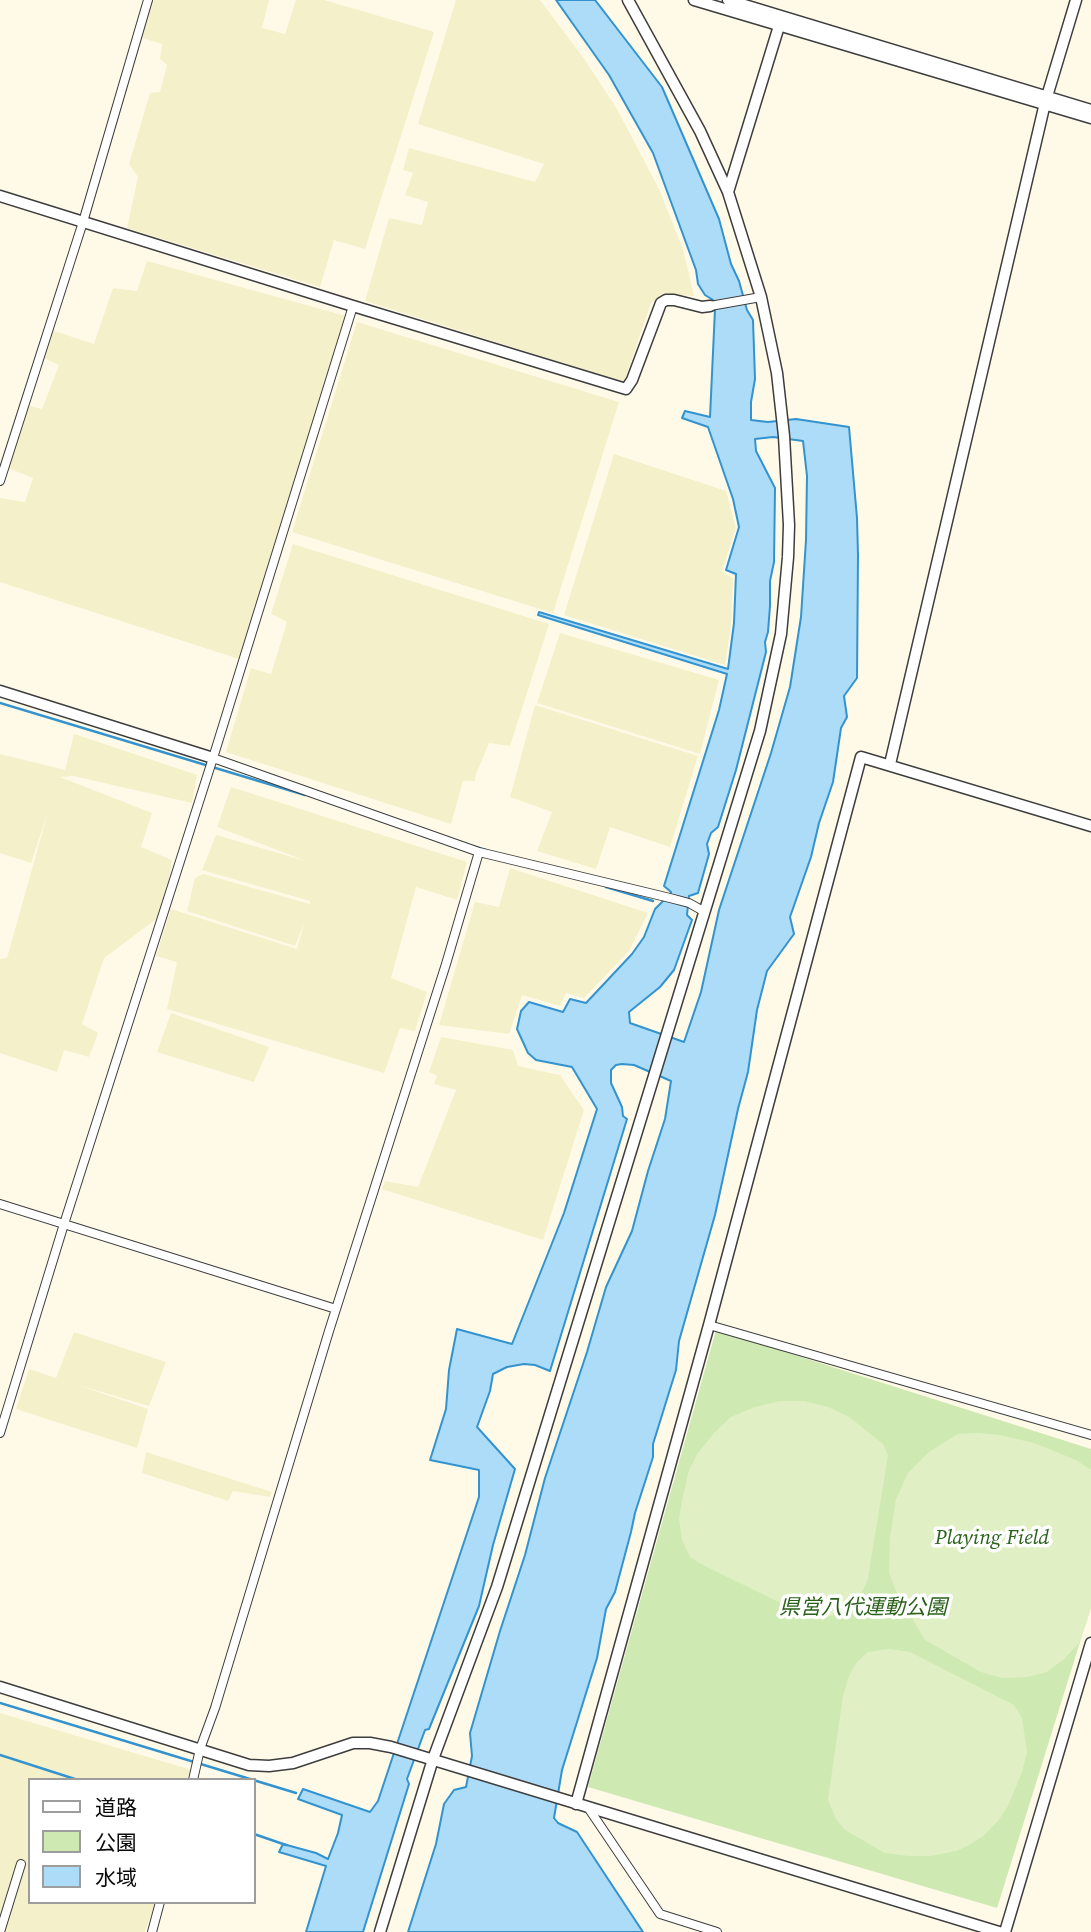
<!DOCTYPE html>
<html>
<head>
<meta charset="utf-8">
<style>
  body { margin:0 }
  #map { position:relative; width:1091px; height:1932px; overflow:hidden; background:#fffae8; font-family:"Source Serif 4","Noto Sans JP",serif }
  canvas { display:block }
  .legend { position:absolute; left:28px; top:1778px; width:228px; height:126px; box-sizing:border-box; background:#fff; border:2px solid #9d9d9d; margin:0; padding:9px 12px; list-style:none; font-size:21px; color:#0a0a0a }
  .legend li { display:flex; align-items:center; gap:14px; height:35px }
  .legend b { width:35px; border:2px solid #9d9d9d }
</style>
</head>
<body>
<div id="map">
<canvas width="1091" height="1932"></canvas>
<ul class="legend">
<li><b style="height:9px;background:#fff"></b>道路</li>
<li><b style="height:19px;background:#cfe9b2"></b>公園</li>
<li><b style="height:19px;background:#acdcf7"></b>水域</li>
</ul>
</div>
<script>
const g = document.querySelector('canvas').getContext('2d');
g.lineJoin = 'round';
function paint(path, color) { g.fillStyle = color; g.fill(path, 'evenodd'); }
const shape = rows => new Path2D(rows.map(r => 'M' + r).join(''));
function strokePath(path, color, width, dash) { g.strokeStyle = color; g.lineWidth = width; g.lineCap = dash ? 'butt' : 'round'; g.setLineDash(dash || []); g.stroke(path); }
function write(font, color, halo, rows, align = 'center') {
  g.font = font + ' "Source Serif 4","Noto Sans JP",serif'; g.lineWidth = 7; g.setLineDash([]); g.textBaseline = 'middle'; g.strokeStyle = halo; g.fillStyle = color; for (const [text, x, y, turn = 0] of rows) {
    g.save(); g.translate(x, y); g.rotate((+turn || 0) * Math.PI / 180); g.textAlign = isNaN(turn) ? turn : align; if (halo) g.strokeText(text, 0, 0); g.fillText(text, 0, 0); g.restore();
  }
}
const farmland = shape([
  [154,0,269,0,262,28,285,34,296,0,324,0,434,32,365,249,334,240,320,287,127,228,138,177,129,164,150,93,160,92,167,65,160,59,162,44,142,38],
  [456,0,540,0,585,60,617,109,659,189,683,249,694,296,665,294,651,303,624,382,365,301,389,218,422,225,428,202,405,195,413,173,403,170,409,148,535,182,544,164,418,124],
  [147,261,346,316,239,659,0,582,0,498,25,502,33,478,8,468,29,406,42,409,59,365,44,358,51,330,94,344,113,288,137,291],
  [357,322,619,402,553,613,292,532],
  [614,454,726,491,736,528,722,571,733,578,731,625,725,665,564,615],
  [293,544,549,624,510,746,489,743,476,774,475,781,463,781,451,824,226,752,251,668,271,674,287,622,271,614],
  [560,633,719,680,700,754,537,703],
  [535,705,698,756,670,847,610,827,596,869,537,851,552,812,510,797],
  [74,734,197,775,192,803,73,776,60,777,152,813,141,847,172,860,163,914,104,958,82,1024,98,1033,89,1057,64,1050,57,1072,0,1053,0,959,7,958,48,812,31,863,0,853,0,754,65,770],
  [231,787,467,862,457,900,416,887,391,978,427,992,415,1031,400,1028,384,1073,167,1009,177,962,156,956,171,909,297,949,304,923,295,946,187,911,195,878,203,874,310,904,310,901,202,870,216,835,306,861,217,827],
  [510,868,648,913,629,951,584,998,566,993,560,1006,522,995,509,1034,439,1025,475,902,499,907],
  [171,1013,269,1047,254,1082,157,1052],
  [441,1037,513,1050,518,1066,560,1075,584,1110,543,1240,382,1189,385,1181,418,1187,456,1090,434,1084,437,1076,429,1072],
  [74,1332,166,1362,149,1406,78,1385,148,1409,137,1448,16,1409,29,1369,56,1378],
  [146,1452,272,1492,270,1497,233,1491,228,1501,142,1473],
  [0,1713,195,1771,193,1780,30,1780,30,1902,155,1902,145,1932,0,1932]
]);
const green = shape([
  [716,1330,1091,1449,1091,1607,997,1908,588,1787]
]);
const pitch = shape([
  [780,1401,804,1401,828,1407,849,1417,883,1444,888,1455,868,1578,862,1593,852,1605,842,1613,825,1617,805,1615,699,1563,690,1557,682,1540,679,1518,683,1496,689,1470,698,1453,714,1433,731,1417,755,1407],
  [978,1433,999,1435,1034,1443,1076,1460,1091,1470,1091,1607,1087,1621,1079,1643,1064,1659,1047,1672,1027,1677,1002,1678,981,1672,925,1640,895,1589,889,1572,890,1538,896,1499,908,1473,929,1452,958,1434],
  [889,1649,910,1652,1014,1705,1022,1718,1027,1752,1022,1772,1008,1806,998,1821,983,1836,969,1845,956,1851,931,1856,910,1856,885,1853,845,1830,836,1819,828,1800,843,1696,849,1676,857,1662,868,1652]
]);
const water = shape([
  [556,0,595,0,662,87,719,219,731,264,739,281,747,310,753,320,755,379,751,402,751,420,768,422,796,419,849,427,857,518,858,555,857,678,844,696,847,717,841,728,833,782,819,823,811,857,790,917,794,934,767,971,757,1010,748,1072,738,1109,715,1215,679,1341,676,1370,653,1444,653,1457,635,1513,631,1532,615,1592,606,1609,597,1658,562,1770,554,1818,558,1823,577,1832,643,1932,408,1932,436,1844,444,1804,454,1790,466,1787,472,1756,470,1733,500,1631,525,1555,545,1478,587,1352,606,1287,632,1231,648,1171,665,1119,671,1081,634,1065,622,1064,616,1065,611,1070,611,1083,622,1107,623,1116,627,1119,550,1371,535,1365,524,1364,507,1367,493,1374,490,1391,477,1427,515,1469,493,1545,479,1606,429,1729,425,1730,407,1779,409,1784,363,1932,306,1932,326,1866,279,1852,283,1844,316,1853,328,1859,338,1833,342,1815,298,1799,303,1789,370,1812,378,1801,479,1497,479,1470,430,1460,446,1409,449,1370,457,1329,512,1344,564,1213,597,1109,572,1067,536,1060,528,1053,517,1029,521,1011,529,1002,563,1012,570,999,586,1003,632,954,644,937,655,909,664,900,669,899,671,892,664,886,719,710,727,674,538,615,539,612,728,669,734,623,736,574,726,570,739,527,733,499,708,427,682,418,685,411,710,417,715,309,713,300,705,295,698,284,696,270,653,153,609,75,556,0],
  [773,437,803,441,807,476,806,540,801,617,790,687,771,753,719,910,701,992,684,1042,630,1023,629,1012,660,987,674,970,692,920,687,915,689,896,698,893,709,854,707,844,711,833,718,827,736,770,766,652,765,642,768,632,770,606,770,581,774,562,775,488,756,451,755,439,773,437]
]);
const stream = shape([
  [0,703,305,795],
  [472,846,486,850],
  [606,887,653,901],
  [0,1703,296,1793],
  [0,1755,78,1780],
  [254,1834,286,1845]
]);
const minor = shape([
  [710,306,761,297],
  [0,481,83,222,148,0],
  [213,758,479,852,670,898,689,903,705,912],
  [0,1204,336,1309],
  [709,1325,1091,1435],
  [0,1433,64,1224,213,758,353,306],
  [193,1780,200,1749,215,1708,329,1331,446,964,479,852],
  [589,1809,660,1914,717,1932],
  [0,1932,21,1864],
  [152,1932,160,1902]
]);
const tertiary = shape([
  [694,0,1091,118],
  [728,0,1091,110],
  [728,192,779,26],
  [0,196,353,306,626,389,632,380,661,303,666,300,674,300,702,307,710,306],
  [0,691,213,758],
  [890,764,1045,103,1076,0],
  [0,1687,249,1765,269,1766,293,1763,353,1743,370,1743,391,1747,999,1932],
  [576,1804,709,1325,861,757,1091,826],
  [380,1932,433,1759,497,1587,760,731,781,634,788,557,789,525,784,436,777,373,761,297,728,192,700,131,628,0],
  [1005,1932,1091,1643]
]);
const parkNames = [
  ["Playing Field",992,1539],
  ["県営八代運動公園",863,1609]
];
paint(farmland, '#f4f0c9');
paint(green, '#cfe9b2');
paint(pitch, '#e1f0c4');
paint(water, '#acdcf7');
strokePath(water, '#3393ce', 2);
strokePath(stream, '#3393ce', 2.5);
strokePath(minor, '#3d3d3d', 10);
strokePath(tertiary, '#3d3d3d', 13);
strokePath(minor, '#fff', 8);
strokePath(tertiary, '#fff', 10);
write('italic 21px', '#2b621b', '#fff', parkNames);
</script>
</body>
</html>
